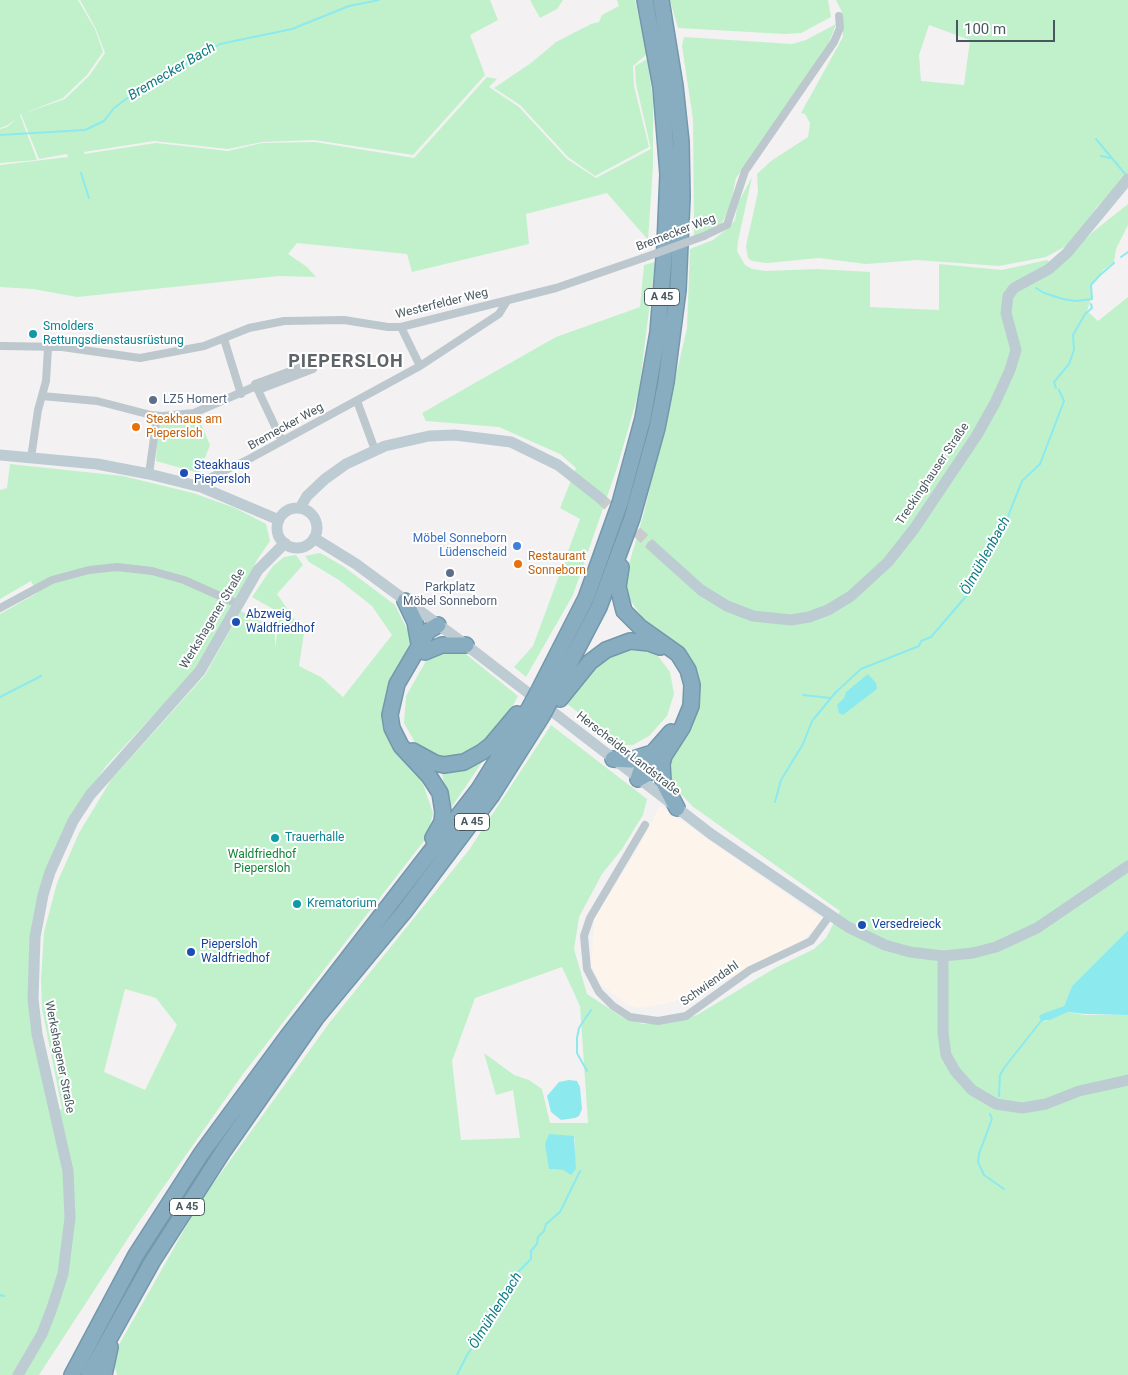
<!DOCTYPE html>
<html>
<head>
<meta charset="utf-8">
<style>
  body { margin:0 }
  #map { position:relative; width:1128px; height:1375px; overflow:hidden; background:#f4f1f2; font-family:Roboto,sans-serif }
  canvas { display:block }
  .scale { position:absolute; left:956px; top:20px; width:99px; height:22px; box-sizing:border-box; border:2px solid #48585f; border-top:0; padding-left:6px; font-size:15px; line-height:18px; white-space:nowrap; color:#48585f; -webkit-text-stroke:4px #fff; paint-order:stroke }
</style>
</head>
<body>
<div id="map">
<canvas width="1128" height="1375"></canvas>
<div class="scale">100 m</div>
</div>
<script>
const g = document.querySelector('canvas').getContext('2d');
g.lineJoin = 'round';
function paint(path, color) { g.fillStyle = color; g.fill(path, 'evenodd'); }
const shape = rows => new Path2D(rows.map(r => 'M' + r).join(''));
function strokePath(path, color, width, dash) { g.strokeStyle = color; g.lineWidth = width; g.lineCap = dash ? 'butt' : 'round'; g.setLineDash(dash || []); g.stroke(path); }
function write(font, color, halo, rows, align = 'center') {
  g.font = font + ' Roboto,sans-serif'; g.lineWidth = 4; g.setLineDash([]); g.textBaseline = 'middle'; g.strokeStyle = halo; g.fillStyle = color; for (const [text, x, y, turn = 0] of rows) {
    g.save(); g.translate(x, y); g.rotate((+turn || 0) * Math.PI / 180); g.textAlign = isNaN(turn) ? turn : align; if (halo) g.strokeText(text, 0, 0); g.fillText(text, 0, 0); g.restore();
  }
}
const commercial = shape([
  [660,806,822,919,801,943,688,997,664,1004,639,1008,629,1006,602,985,591,966,595,917,635,854]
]);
const green = shape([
  [0,0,78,0,95,29,103,52,87,75,63,98,22,114,65,99,89,76,105,53,96,29,80,0,490,0,498,20,470,35,485,75,413,155,314,140,262,142,228,149,154,141,84,152,84,154,156,143,228,151,262,143,315,142,414,158,487,77,497,79,489,87,519,107,567,159,596,178,651,149,636,84,635,66,647,59,653,100,653,166,648,240,607,193,526,214,529,244,412,272,407,254,297,243,288,254,307,267,316,277,279,276,77,297,33,289,0,287,0,165,68,157,67,154,39,159,21,114,20,115,37,160,0,163,0,129,7,127,18,118,6,126,0,128],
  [530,0,563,0,557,9,540,18],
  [617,0,635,0,647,54,633,66,634,86,649,147,595,176,568,157,520,105,494,88,531,63,556,42,591,24,599,22,602,15,619,6],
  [670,0,828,0,831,17,801,33,785,34,678,28],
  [836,0,1128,0,1128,175,1096,208,1086,227,1066,246,1046,257,999,266,917,260,866,264,819,258,767,263,752,261,748,258,746,246,758,192,757,174,771,161,808,137,810,123,805,114,801,113,843,37,842,12],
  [929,25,970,40,964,85,921,81,919,55],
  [836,24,827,48,736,178,730,208,720,226,694,236,693,119,682,46,684,37,792,44,806,40],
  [752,177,738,241,737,251,745,265,752,269,766,271,817,269,870,272,870,307,939,310,939,264,1002,270,1047,260,1056,267,1094,231,1128,204,1128,225,1116,249,1114,262,1103,270,1091,285,1091,299,1087,311,1098,321,1128,297,1128,930,1072,986,1064,1006,1049,1012,1044,1022,1068,1012,1085,1015,1128,1015,1128,1375,117,1375,112,1357,200,1202,330,1022,469,850,551,725,647,799,643,815,622,849,602,874,579,917,574,949,587,994,622,1017,643,1024,670,1023,697,1015,775,968,814,949,826,938,840,911,692,806,670,782,669,758,700,704,693,666,676,643,642,617,622,588,644,513,687,328,690,249,713,240,727,229,735,220,738,203],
  [562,967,580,1006,588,1123,550,1123,542,1089,529,1080,514,1075,484,1053,496,1095,513,1090,520,1138,461,1140,452,1061,475,998],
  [575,1138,575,1169,568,1173,563,1170,549,1169],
  [655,262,639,391,617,468,573,595,526,677,514,667,533,646,580,519,560,508,576,468,560,454,499,427,426,421,422,413,556,337,640,307,644,265],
  [198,417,210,445,199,473,156,461,158,426,161,420],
  [10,464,123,476,193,493,235,508,266,524,270,541,257,560,215,643,197,668,107,765,91,787,50,863,33,991,57,1110,62,1109,42,1009,41,980,44,932,57,883,79,833,111,780,205,675,241,611,269,626,270,631,275,633,275,648,280,613,252,597,273,566,284,557,296,555,303,565,277,594,304,633,299,666,321,677,343,697,392,635,372,606,339,580,309,562,305,556,320,553,343,566,395,605,412,639,389,687,385,726,421,778,433,813,427,837,243,1074,136,1226,39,1375,0,1375,0,614,37,593,31,581,0,599,0,490,7,488],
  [125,989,156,998,177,1025,145,1090,104,1072],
  [636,648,658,656,670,672,674,694,667,716,649,736,633,745,620,745,566,703,590,672,613,654],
  [462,651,518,696,483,761,449,811,442,773,418,748,404,723,406,696,426,661,443,652]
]);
const water = shape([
  [868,674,876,683,877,689,843,715,839,713,837,705,844,698,846,692],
  [1128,930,1128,1015,1085,1014,1068,1012,1050,1020,1041,1021,1039,1016,1042,1014,1064,1006,1072,986],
  [569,1080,577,1081,580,1087,582,1109,579,1116,575,1118,561,1120,551,1112,547,1096,559,1082],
  [549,1134,574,1136,576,1169,571,1175,563,1170,549,1169,545,1144]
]);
const stream = shape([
  [0,135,85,130,104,121,114,108,126,99,220,44,292,29,349,6,379,0],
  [1096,139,1126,175],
  [1101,156,1110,158],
  [81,173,89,198],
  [1121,257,1128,252],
  [1036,288,1044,293,1063,299,1075,301,1092,299],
  [1092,298,1091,285,1100,275,1114,263],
  [1056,388,1054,382,1069,364,1074,350,1073,335,1085,314,1092,308,1091,304],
  [803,695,830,698],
  [0,697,41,676],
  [775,802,781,780,803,744,812,721,836,692,861,669,919,646,921,641,931,637,968,594,989,548,1005,524,1022,481,1040,464,1064,401,1059,390],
  [587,1071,577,1053,577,1038,579,1028,591,1010],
  [999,1096,1000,1075,1004,1068,1041,1021],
  [990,1114,992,1119,979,1154,978,1162,984,1175,1004,1189],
  [0,1295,4,1296],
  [457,1375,467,1355,488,1326,514,1276,531,1259,531,1251,537,1244,538,1237,544,1231,546,1224,560,1212,580,1171]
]);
const secondaryTunnel = shape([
  [600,498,652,546]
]);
const street = shape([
  [704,236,727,225,745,171,834,42,840,28,839,16],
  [401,327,420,366],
  [224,339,241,394],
  [0,346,62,347,140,358,204,346,249,328,284,321,344,320,388,327,401,327,556,288,643,258],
  [256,386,255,384,310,364,313,369,258,390],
  [42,396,97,401,151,415,162,416,194,413,256,386,282,441],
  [357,401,375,450],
  [31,458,38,410,46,381,48,348],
  [149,474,157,416],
  [201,487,207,479,249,459,420,366,499,314,507,301],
  [0,608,52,580,89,570,117,567,152,571,184,580,238,604],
  [645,825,590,918,584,936,587,969,599,992,613,1006,630,1017,658,1021,686,1016,750,970,811,941,830,915]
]);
const secondary = shape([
  [0,455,97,464,149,474,201,487,279,520],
  [300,508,307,496,325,479,346,464,385,446,429,436,455,435,511,442,558,465,600,498],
  '277 528a20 20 0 1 1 40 0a20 20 0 1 1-40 0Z',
  [314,538,356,564,466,645,711,834,848,927,885,945,910,952,943,956,973,953,996,947,1037,928,1128,866],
  [652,546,701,590,727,606,753,616,791,620,809,617,828,610,851,596,888,562,914,529,977,435,995,403,1010,370,1016,350,1006,313,1008,296,1014,288,1049,269,1067,253,1128,179],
  [943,956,943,1033,946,1055,955,1071,972,1090,996,1104,1022,1108,1046,1104,1079,1091,1128,1080],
  [18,1375,42,1334,52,1308,63,1274,70,1218,68,1171,37,1034,33,999,35,937,43,895,50,872,73,821,90,795,200,671,258,570,285,543]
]);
const highway = shape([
  [621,567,618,587,624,611,640,627,678,654,688,670,692,685,691,706,682,728,664,756,647,774,638,779],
  [405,601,415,622,419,644],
  [425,652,442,645,466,645],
  [538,692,586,598,620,503,643,418,658,332,665,245,668,174,661,87,645,0],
  [560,699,590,662,606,650,630,641,649,643,660,647],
  [550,701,599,607,632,518,657,428,666,382,678,290,682,197,681,142,675,86,661,0],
  [413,751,435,763,444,765,464,762,482,752,491,745,517,714],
  [664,756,662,764,663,781,677,808],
  [613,759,630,760,652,753],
  [638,779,643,764,671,732],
  [433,838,442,822,443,812,440,793,429,776,401,746,392,728,390,715,397,684,428,631,438,625],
  [72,1375,136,1255,201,1154,287,1037,479,789,530,707],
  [89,1375,152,1262,224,1150,316,1018,404,912,492,795,542,716],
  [104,1375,110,1347]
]);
const streetBridge = shape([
  [643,258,704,236]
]);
const highwayBridge = shape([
  [530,707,538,692],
  [542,716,550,701]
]);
const markers = [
  [33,334,5,"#0f9aa8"],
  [153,400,5,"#5c6f8a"],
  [136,427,5,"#e8710a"],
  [184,473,5,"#1a4fb4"],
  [517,546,5,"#3f7fe0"],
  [518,564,5,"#e8710a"],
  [450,573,5,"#5c6f8a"],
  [236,622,5,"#1a4fb4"],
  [275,838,5,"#0f9aa8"],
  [297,904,5,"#0f9aa8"],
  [862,925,5,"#1a4fb4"],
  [191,952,5,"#1a4fb4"]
];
const shields = [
  [662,297,35],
  [472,822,35],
  [187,1207,35]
];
const shieldNames = [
  ["A 45",662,297],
  ["A 45",472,822],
  ["A 45",187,1207]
];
const streetNames = [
  ["Bremecker Weg",676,233,-21],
  ["Westerfelder Weg",442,304,-14],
  ["Bremecker Weg",286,427,-29],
  ["Treckinghauser Straße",933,474,-56],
  ["Werkshagener Straße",213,619,-59],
  ["Herscheider Landstraße",628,754,38],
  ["Schwiendahl",710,984,-35],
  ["Werkshagener Straße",59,1057,79]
];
const cultureNames = [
  ["Smolders",43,327],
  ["Rettungsdienstausrüstung",43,341],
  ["Trauerhalle",285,838],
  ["Krematorium",307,904]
];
const serviceNames = [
  ["LZ5 Homert",163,400],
  ["Parkplatz",450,588,"center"],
  ["Möbel Sonneborn",450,602,"center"]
];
const foodNames = [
  ["Steakhaus am",146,420],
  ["Piepersloh",146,434],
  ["Restaurant",528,557],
  ["Sonneborn",528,571]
];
const transitNames = [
  ["Steakhaus",194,466],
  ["Piepersloh",194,480],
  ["Abzweig",246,615],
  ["Waldfriedhof",246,629],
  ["Versedreieck",872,925],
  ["Piepersloh",201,945],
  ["Waldfriedhof",201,959]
];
const shopNames = [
  ["Möbel Sonneborn",507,539],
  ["Lüdenscheid",507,553]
];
const parkNames = [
  ["Waldfriedhof",262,855],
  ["Piepersloh",262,869]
];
const waterNames = [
  ["Bremecker Bach",172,72,-31],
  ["Ölmühlenbach",986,556,-61],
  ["Ölmühlenbach",496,1311,-58]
];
const districtNames = [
  ["PIEPERSLOH",346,362]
];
paint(commercial, '#fdf5ec');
paint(green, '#c0f1cb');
paint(water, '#8ceaef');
strokePath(stream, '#8ceaef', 2);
strokePath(secondaryTunnel, '#c9cbcd', 11, [11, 5.5]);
strokePath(highway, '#7398ac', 18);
strokePath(street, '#bcc8ce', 8);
strokePath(secondary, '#bdcbd3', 11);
strokePath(highway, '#88adc0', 15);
strokePath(highwayBridge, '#7398ac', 18, []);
strokePath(streetBridge, '#bcc8ce', 8);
strokePath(highwayBridge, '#88adc0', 15);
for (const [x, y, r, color] of markers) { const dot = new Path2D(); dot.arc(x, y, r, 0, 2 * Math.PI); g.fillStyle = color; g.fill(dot); strokePath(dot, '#fff', 2); }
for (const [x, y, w] of shields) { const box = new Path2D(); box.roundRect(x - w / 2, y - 8.5, w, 17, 4); g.fillStyle = '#fff'; g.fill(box); strokePath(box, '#48585f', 1); }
write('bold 11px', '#48585f', null, shieldNames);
write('12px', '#48585f', '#fff', streetNames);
write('12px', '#0d838f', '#fff', cultureNames, 'left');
write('12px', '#4e5e75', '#fff', serviceNames, 'left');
write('12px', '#c56008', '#fff', foodNames, 'left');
write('12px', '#164399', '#fff', transitNames, 'left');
write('12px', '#366cbe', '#fff', shopNames, 'right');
write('12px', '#15843b', '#fff', parkNames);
write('italic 14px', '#0b7c82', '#fff', waterNames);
g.letterSpacing = '1px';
write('bold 18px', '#5d6366', '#fff', districtNames);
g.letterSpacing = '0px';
</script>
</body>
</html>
